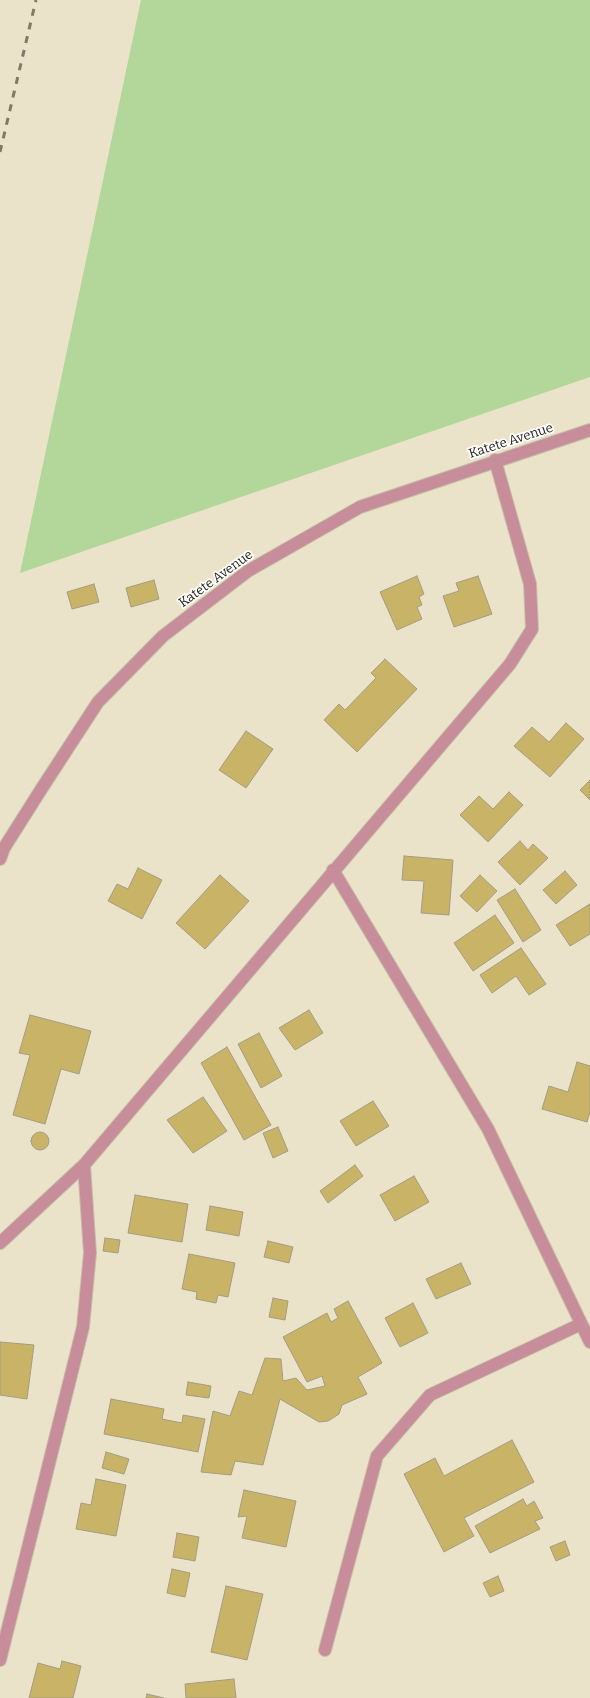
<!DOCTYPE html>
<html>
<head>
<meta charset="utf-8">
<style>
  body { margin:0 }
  canvas { display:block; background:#ebe3c9 }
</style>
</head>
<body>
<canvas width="590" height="1698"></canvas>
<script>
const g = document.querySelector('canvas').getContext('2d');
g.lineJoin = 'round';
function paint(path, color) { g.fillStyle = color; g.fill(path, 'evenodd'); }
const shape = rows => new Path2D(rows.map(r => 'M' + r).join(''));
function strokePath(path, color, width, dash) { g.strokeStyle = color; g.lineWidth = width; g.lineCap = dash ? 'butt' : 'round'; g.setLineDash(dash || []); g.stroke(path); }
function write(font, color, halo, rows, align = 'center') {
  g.font = font + ' Bitter,serif'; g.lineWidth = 3.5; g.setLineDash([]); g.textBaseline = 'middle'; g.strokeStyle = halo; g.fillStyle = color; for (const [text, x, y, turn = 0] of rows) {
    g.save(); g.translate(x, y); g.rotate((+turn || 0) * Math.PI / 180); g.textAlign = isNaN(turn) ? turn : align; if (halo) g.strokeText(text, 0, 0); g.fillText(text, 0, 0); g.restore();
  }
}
const green = shape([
  [141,0,590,0,590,377,20,573]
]);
const building = shape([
  [417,576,424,594,419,597,422,605,417,607,422,619,397,630,380,592,417,576],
  [478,576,492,614,454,627,443,596,459,591,456,583,478,576],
  [154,580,159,599,131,607,126,588,154,580],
  [94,584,99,602,72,609,67,592,94,584],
  [385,659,417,689,357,752,324,720,339,704,345,710,376,678,371,673,385,659],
  [566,723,584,739,550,777,514,746,532,727,549,742,566,723],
  [246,731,273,749,246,788,219,770,246,731],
  [590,780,590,800,580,790,590,780],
  [509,792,523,805,488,842,460,815,479,796,493,809,509,792],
  [520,841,528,850,533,844,548,858,520,885,498,862,520,841],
  [404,856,453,860,449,915,421,913,424,881,402,880,404,856],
  [138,868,162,880,142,919,108,901,117,884,128,889,138,868],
  [565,871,577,885,556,904,543,890,565,871],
  [220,875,249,901,205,949,176,923,220,875],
  [480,875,497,891,477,912,460,896,480,875],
  [515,889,541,930,523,942,497,900,515,889],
  [590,904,590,934,570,946,556,925,590,904],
  [495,915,514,943,473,971,454,943,495,915],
  [521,948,546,984,529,995,516,976,492,993,480,975,521,948],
  [309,1010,323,1033,295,1050,279,1028,309,1010],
  [30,1015,91,1031,79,1074,61,1069,45,1124,13,1115,30,1055,19,1053,30,1015],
  [259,1033,282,1076,261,1088,238,1044,259,1033],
  [227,1047,271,1125,244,1140,201,1063,227,1047],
  [577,1062,590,1066,590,1112,587,1122,542,1109,549,1086,568,1092,577,1062],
  [203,1097,227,1131,193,1153,167,1120,203,1097],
  [373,1101,389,1126,356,1146,340,1121,373,1101],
  [278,1127,288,1151,273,1158,263,1133,278,1127],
  '31 1141a9 9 0 1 1 18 0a9 9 0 1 1-18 0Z',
  [355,1165,363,1176,328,1203,320,1191,355,1165],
  [414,1176,429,1202,395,1221,380,1195,414,1176],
  [135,1195,188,1204,182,1242,128,1233,135,1195],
  [210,1206,243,1212,239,1236,206,1230,210,1206],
  [105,1238,120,1240,118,1253,103,1251,105,1238],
  [268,1241,293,1247,289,1263,264,1257,268,1241],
  [189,1254,235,1263,228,1297,218,1295,216,1303,196,1299,197,1292,182,1289,189,1254],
  [461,1263,471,1284,436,1299,426,1279,461,1263],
  [273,1298,288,1301,285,1320,269,1317,273,1298],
  [348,1301,382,1363,358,1377,367,1394,342,1405,339,1414,328,1421,319,1422,280,1399,263,1465,235,1461,231,1475,201,1472,213,1411,230,1416,239,1391,252,1395,265,1358,281,1359,283,1381,296,1378,307,1390,325,1386,322,1376,307,1382,283,1337,327,1313,331,1322,338,1318,334,1309,348,1301],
  [413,1303,428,1333,400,1347,385,1318,413,1303],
  [0,1342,34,1345,27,1399,0,1395,0,1342],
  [188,1382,211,1386,209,1398,186,1395,188,1382],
  [111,1399,164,1409,162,1419,182,1423,183,1415,205,1419,198,1452,104,1434,111,1399],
  [512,1440,534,1482,464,1518,474,1536,444,1552,404,1474,435,1458,444,1476,512,1440],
  [106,1452,129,1459,124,1474,102,1468,106,1452],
  [96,1479,126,1485,116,1536,76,1529,81,1503,91,1505,96,1479],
  [244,1490,296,1501,286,1547,242,1538,247,1516,238,1517,244,1490],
  [523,1499,527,1506,534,1501,543,1518,535,1521,540,1529,490,1553,475,1526,523,1499],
  [177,1533,199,1537,195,1561,173,1557,177,1533],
  [565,1541,570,1555,556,1561,550,1547,565,1541],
  [172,1569,190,1573,185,1597,167,1593,172,1569],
  [498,1576,504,1591,490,1597,483,1583,498,1576],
  [226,1586,263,1594,247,1660,211,1652,226,1586],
  [62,1661,81,1666,73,1698,29,1698,38,1663,60,1669,62,1661],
  [234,1679,236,1698,186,1698,185,1684,234,1679],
  [147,1694,164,1698,146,1698,147,1694]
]);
const minor = shape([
  [0,859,4,848,42,788,98,702,163,636,248,571,360,507,590,430],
  [333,870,488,1129,590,1342],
  [0,1243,84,1165,510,664,532,629,530,584,495,460],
  [325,1650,377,1456,430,1395,581,1324],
  [0,1660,83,1327,90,1253,84,1165]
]);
const rail = shape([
  [0,152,36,0]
]);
const streetNames = [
  ["Katete Avenue",511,441,-18],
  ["Katete Avenue",216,579,-36]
];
paint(green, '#b3d69a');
paint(building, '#c8b366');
strokePath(building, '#a49d84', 1);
strokePath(minor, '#c7c0a9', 14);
strokePath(minor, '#c78d9a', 12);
strokePath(rail, '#7f7968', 3, [7, 7]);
write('13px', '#232016', '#fff', streetNames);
</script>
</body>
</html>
